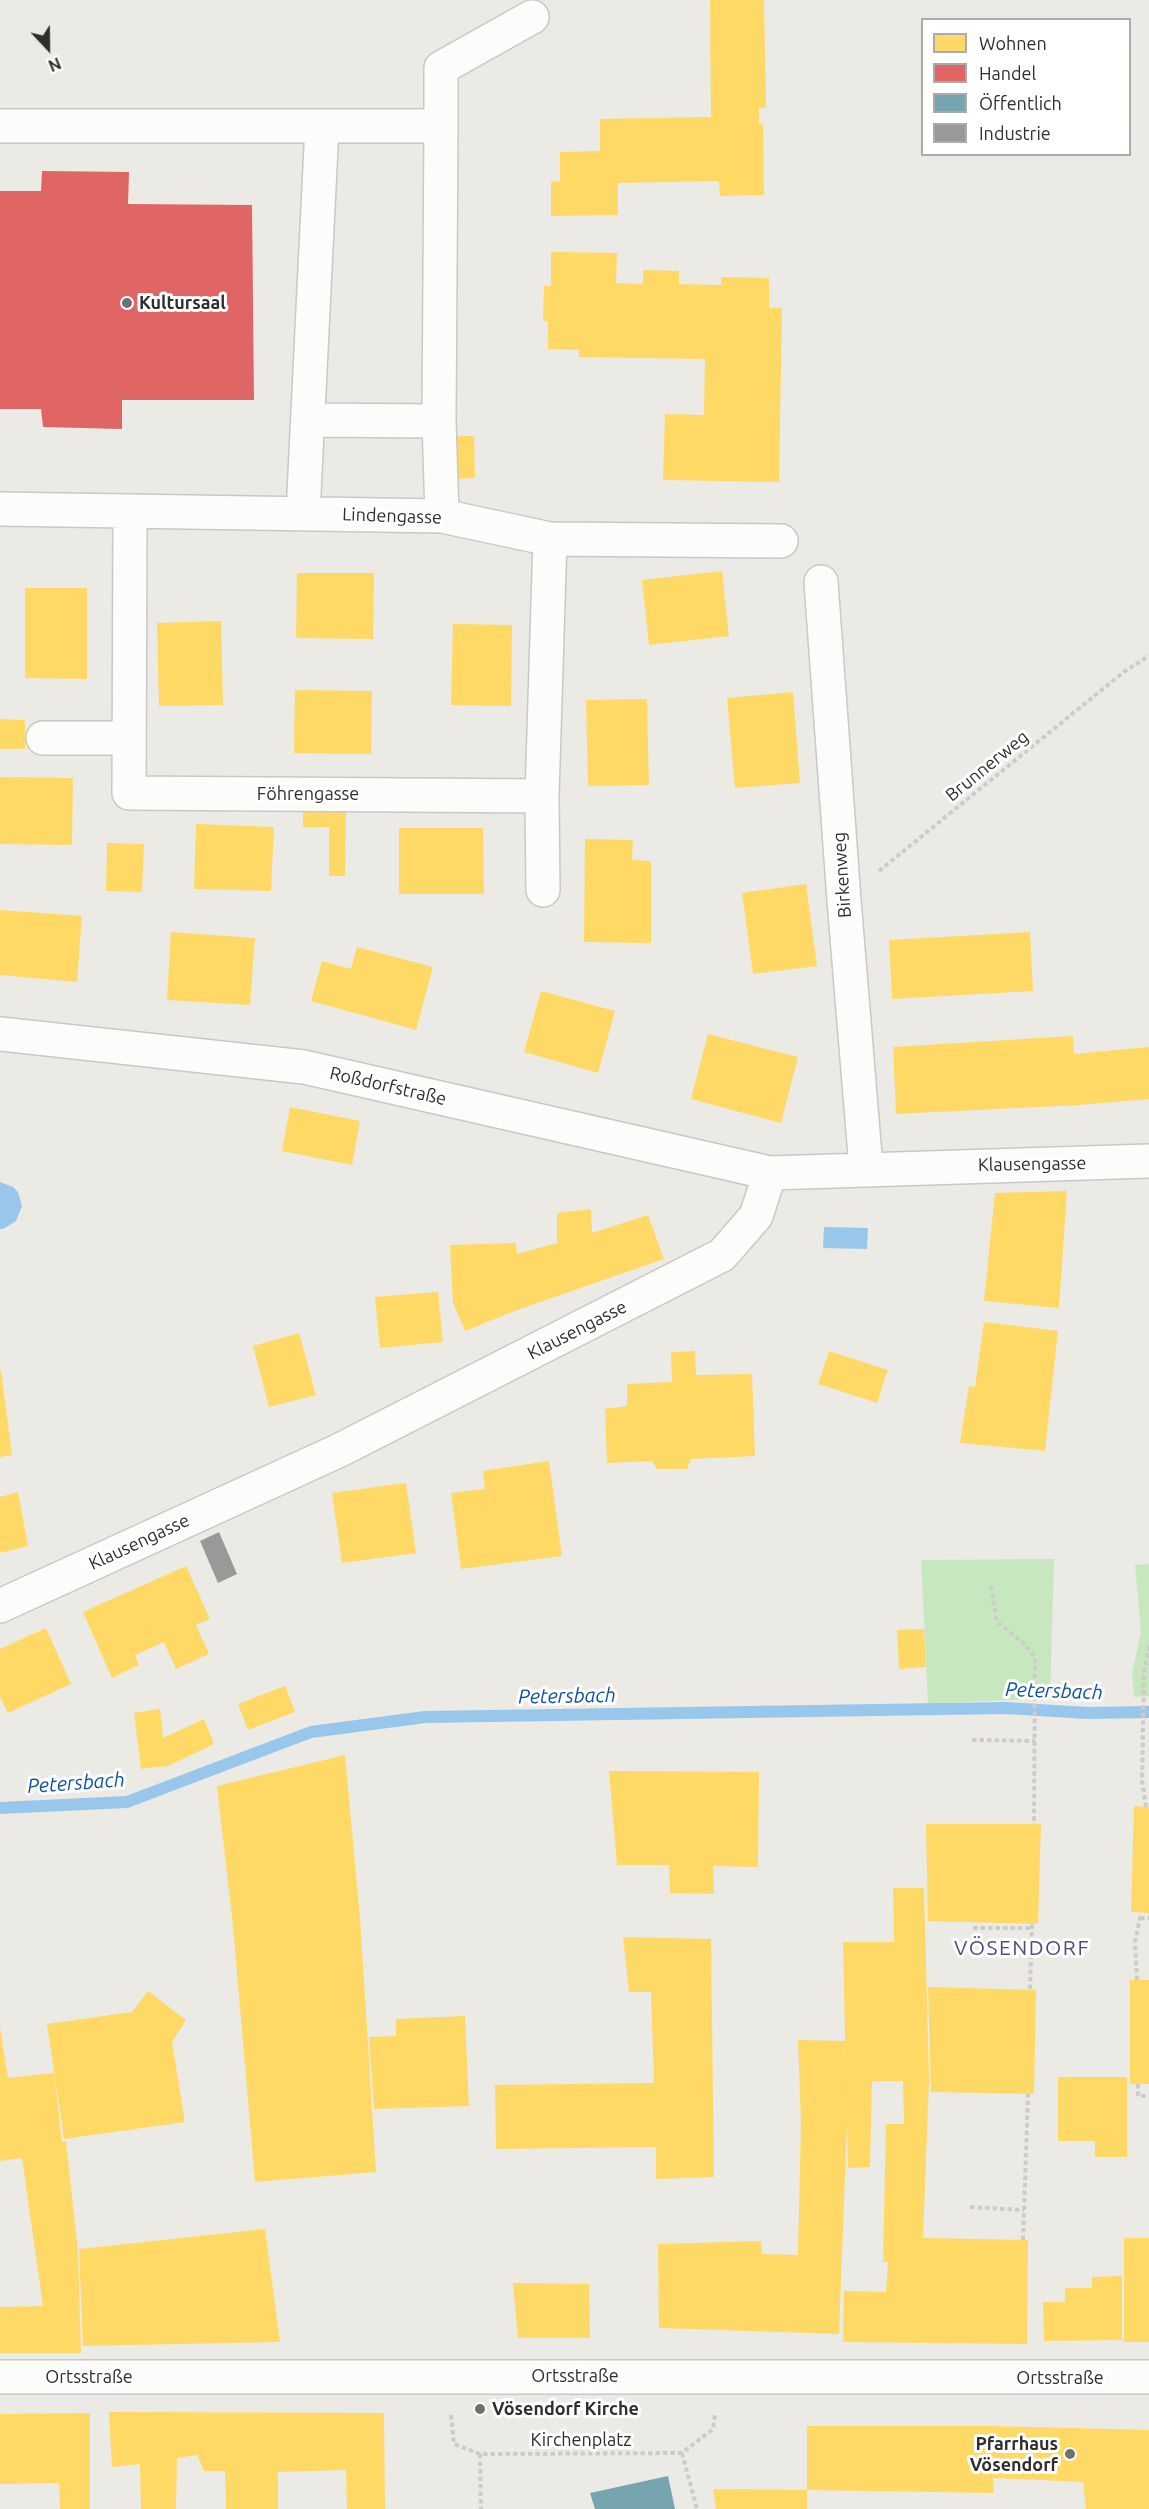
<!DOCTYPE html>
<html>
<head>
<meta charset="utf-8">
<style>
  body { margin:0 }
  #map { position:relative; width:1149px; height:2509px; overflow:hidden; background:#eceae4; font-family:Ubuntu,sans-serif }
  canvas { display:block }
  .legend { position:absolute; left:921px; top:18px; width:210px; height:138px; box-sizing:border-box; background:#fff; border:2px solid #ababab; margin:0; padding:8px 10px; list-style:none; font-size:18px; color:#2e2e2e }
  .legend li { display:flex; align-items:center; gap:12px; height:30px }
  .legend b { width:30px; border:2px solid #ababab }
  .north { position:absolute; left:18px; top:18px; width:60px; height:60px; -webkit-text-stroke:4px #fff; paint-order:stroke; rotate:158deg; font-size:16px; font-weight:700; line-height:24px; text-align:center; color:#2e2e2e }
  .north::after { content:''; display:block; margin:auto; width:21px; height:27px; background:#2e2e2e; clip-path:polygon(50% 0,100% 100%,50% 72%,0 100%) }
</style>
</head>
<body>
<div id="map">
<canvas width="1149" height="2509"></canvas>
<ul class="legend">
<li><b style="height:16px;background:#ffd966"></b>Wohnen</li>
<li><b style="height:16px;background:#e06666"></b>Handel</li>
<li><b style="height:16px;background:#76a5af"></b>Öffentlich</li>
<li><b style="height:16px;background:#999"></b>Industrie</li>
</ul>
<div class="north">N</div>
</div>
<script>
const g = document.querySelector('canvas').getContext('2d');
g.lineJoin = 'round';
function paint(path, color) { g.fillStyle = color; g.fill(path, 'evenodd'); }
const shape = rows => new Path2D(rows.map(r => 'M' + r).join(''));
function strokePath(path, color, width, dash) { g.strokeStyle = color; g.lineWidth = width; g.lineCap = dash ? 'butt' : 'round'; g.setLineDash(dash || []); g.stroke(path); }
function write(font, color, halo, rows, align = 'center') {
  g.font = font + ' Ubuntu,sans-serif'; g.lineWidth = 6; g.setLineDash([]); g.textBaseline = 'middle'; g.strokeStyle = halo; g.fillStyle = color; for (const [text, x, y, turn = 0] of rows) {
    g.save(); g.translate(x, y); g.rotate((+turn || 0) * Math.PI / 180); g.textAlign = isNaN(turn) ? turn : align; if (halo) g.strokeText(text, 0, 0); g.fillText(text, 0, 0); g.restore();
  }
}
const green = shape([
  [1054,1559,1050,1698,928,1704,921,1560],
  [1149,1564,1149,1696,1134,1697,1132,1674,1141,1632,1135,1565]
]);
const water = shape([
  [0,1182,13,1187,18,1192,22,1206,16,1221,3,1229,0,1229],
  [824,1227,868,1228,867,1249,823,1248]
]);
const homes = shape([
  [710,0,764,0,766,108,759,108,759,124,763,125,764,195,720,196,719,181,618,183,618,215,551,216,551,182,560,181,560,152,600,151,600,119,711,117],
  [551,252,617,253,616,283,643,284,643,270,679,271,679,284,721,285,721,277,769,278,769,308,782,308,779,482,663,480,665,414,704,415,705,359,579,357,579,350,548,349,548,321,543,321,544,286,551,286],
  [448,436,474,436,475,478,449,479],
  [722,571,729,636,649,645,642,580],
  [297,573,374,573,373,639,296,638],
  [25,588,87,588,87,679,25,678],
  [221,621,223,705,159,706,157,623],
  [453,624,512,625,511,706,451,705],
  [295,690,372,691,371,754,294,753],
  [793,692,800,783,735,788,727,698],
  [647,699,649,785,588,786,586,700],
  [0,719,25,720,25,749,0,749],
  [0,777,73,778,72,845,0,844],
  [303,810,346,811,345,876,329,876,329,827,303,827],
  [196,824,274,827,271,891,194,889],
  [399,828,483,828,484,894,399,894],
  [585,839,633,840,632,860,651,861,651,943,584,942],
  [107,843,144,844,142,892,106,891],
  [806,884,817,966,753,974,742,893],
  [0,910,82,916,77,982,0,975],
  [171,932,255,938,250,1005,167,1000],
  [1030,932,1033,991,892,999,889,940],
  [357,947,433,967,416,1030,311,1001,322,961,351,969],
  [541,991,615,1011,598,1073,524,1052],
  [708,1034,798,1057,781,1123,691,1099],
  [1073,1036,1074,1054,1149,1047,1149,1099,1079,1105,896,1114,893,1047],
  [290,1107,360,1121,352,1165,282,1151],
  [1067,1191,1059,1308,984,1301,995,1193],
  [591,1209,592,1233,648,1215,664,1259,520,1309,465,1331,453,1303,450,1245,516,1243,517,1254,557,1243,557,1213],
  [438,1292,443,1342,380,1348,375,1297],
  [984,1322,1058,1331,1045,1451,960,1443,969,1386,975,1387],
  [299,1333,316,1395,269,1407,253,1346],
  [695,1351,696,1375,752,1374,755,1456,691,1459,687,1469,657,1469,652,1461,607,1463,605,1409,627,1406,627,1384,672,1382,671,1352],
  [829,1351,888,1370,877,1403,818,1384],
  [1,1370,12,1455,0,1457,0,1371],
  [549,1461,562,1556,461,1569,451,1493,485,1489,483,1471],
  [406,1483,416,1553,342,1563,332,1493],
  [18,1492,28,1546,0,1553,0,1497],
  [186,1566,210,1619,196,1625,209,1654,176,1669,164,1642,135,1655,139,1665,112,1678,83,1612],
  [46,1628,71,1684,8,1713,0,1697,0,1649],
  [924,1629,926,1667,899,1669,897,1630],
  [285,1686,295,1712,248,1730,238,1704],
  [160,1709,163,1738,204,1719,214,1744,168,1766,141,1769,134,1713],
  [345,1755,360,1918,376,2172,255,2182,233,1926,217,1786],
  [609,1771,759,1772,758,1867,713,1866,714,1894,670,1893,669,1865,617,1865],
  [1134,1806,1149,1807,1149,1913,1131,1912],
  [926,1824,1041,1824,1038,1924,928,1921],
  [893,1888,924,1888,929,2080,923,2238,1028,2240,1027,2344,843,2342,844,2291,886,2292,888,2262,883,2262,886,2124,904,2124,903,2081,872,2081,870,2167,848,2168,843,1942,894,1942],
  [623,1937,711,1939,714,2177,656,2179,656,2147,496,2149,495,2085,654,2083,651,1992,629,1992],
  [1130,1980,1149,1980,1149,2084,1130,2084],
  [928,1987,1036,1990,1034,2094,931,2092],
  [148,1991,186,2020,172,2042,185,2122,64,2139,47,2024,132,2012],
  [465,2016,469,2106,374,2109,369,2037,396,2036,396,2019],
  [0,2027,8,2078,54,2073,62,2142,66,2141,78,2251,81,2353,0,2353,0,2307,43,2306,22,2158,0,2161],
  [798,2040,845,2041,847,2123,839,2334,659,2328,658,2244,761,2241,762,2254,798,2255,801,2122],
  [1058,2077,1127,2077,1127,2157,1095,2157,1095,2141,1058,2141],
  [265,2229,280,2342,83,2346,79,2249],
  [1124,2238,1149,2238,1149,2342,1124,2342],
  [1122,2276,1122,2340,1044,2341,1043,2302,1065,2302,1065,2288,1092,2288,1092,2277],
  [513,2283,589,2284,590,2338,518,2338],
  [109,2412,384,2413,385,2509,347,2509,346,2470,278,2472,278,2509,226,2509,225,2471,204,2471,197,2455,177,2458,176,2509,141,2509,140,2464,112,2467],
  [90,2413,90,2509,60,2509,59,2483,0,2484,0,2414],
  [807,2426,990,2426,1149,2430,1149,2509,1086,2509,1083,2482,993,2478,994,2493,807,2490,807,2509,716,2509,713,2489,807,2490]
]);
const shops = shape([
  [42,171,129,172,128,204,252,205,254,400,122,400,122,429,43,427,41,409,0,409,0,191,41,191]
]);
const public = shape([
  [668,2476,675,2509,595,2509,590,2493]
]);
const industry = shape([
  [219,1532,237,1574,218,1583,200,1541]
]);
const stream = shape([
  [0,1808,127,1802,311,1732,425,1717,1006,1708,1087,1713,1149,1712]
]);
const path = shape([
  [879,871,1125,671,1149,656],
  [991,1586,997,1622,1025,1644,1035,1658,1034,1824],
  [972,1740,1035,1741],
  [1146,1807,1142,1781,1143,1727,1144,1672,1149,1646],
  [1140,1918,1149,1918],
  [973,1928,1032,1928],
  [1137,1980,1135,1942,1141,1913],
  [1030,1989,1032,1924],
  [1138,2084,1138,2096,1149,2096],
  [970,2207,1024,2210],
  [1023,2240,1028,2094],
  [451,2415,454,2444,480,2454,682,2453,713,2429,715,2414],
  [682,2453,697,2509],
  [480,2454,481,2509]
]);
const minor = shape([
  [0,126,441,126,439,421,308,420],
  [441,126,441,68,532,17],
  [439,421,442,516],
  [0,509,442,516,550,539,781,541],
  [130,511,129,793,542,796,550,539],
  [303,514,322,126],
  [821,582,844,900,866,1168],
  [43,738,129,738],
  [542,796,543,890],
  [0,1034,304,1067,770,1173],
  [0,1606,340,1450,722,1255,756,1216,770,1173,1149,1161],
  [0,2377,1149,2377]
]);
const markers = [
  [127,303,6,"#70706e"],
  [480,2409,6,"#70706e"],
  [1070,2454,6,"#70706e"]
];
const poiNames = [
  ["Kultursaal",139,303],
  ["Vösendorf Kirche",492,2409],
  ["Pfarrhaus",1058,2444,"right"],
  ["Vösendorf",1058,2465,"right"]
];
const streetNames = [
  ["Lindengasse",392,516,2],
  ["Brunnerweg",987,766,-39],
  ["Föhrengasse",308,794],
  ["Birkenweg",842,875,-94],
  ["Roßdorfstraße",388,1086,13],
  ["Klausengasse",1032,1164,-1],
  ["Klausengasse",577,1330,-27],
  ["Klausengasse",139,1542,-25],
  ["Ortsstraße",575,2376],
  ["Ortsstraße",89,2377],
  ["Ortsstraße",1060,2378],
  ["Kirchenplatz",581,2440]
];
const waterNames = [
  ["Petersbach",1054,1691,2],
  ["Petersbach",567,1696,-1],
  ["Petersbach",76,1783,-4]
];
const quarterNames = [
  ["VÖSENDORF",1022,1948]
];
paint(green, '#c7e7be');
paint(water, '#99c7ec');
paint(homes, '#ffd966');
paint(shops, '#e06666');
paint(public, '#76a5af');
paint(industry, '#999');
strokePath(stream, '#99c7ec', 12);
strokePath(minor, '#c9c8c9', 36);
strokePath(path, '#cccccb', 4, [4.5, 3]);
strokePath(minor, '#fcfcfb', 33);
for (const [x, y, r, color] of markers) { const dot = new Path2D(); dot.arc(x, y, r, 0, 2 * Math.PI); g.fillStyle = color; g.fill(dot); strokePath(dot, '#fff', 2); }
write('bold 18px', '#2e2e2e', '#fff', poiNames, 'left');
write('18px', '#2e2e2e', '#fff', streetNames);
write('italic 20px', '#0e53a1', '#fff', waterNames);
g.letterSpacing = '1.5px';
write('21px', '#4e4d7f', '#fff', quarterNames);
g.letterSpacing = '0px';
</script>
</body>
</html>
